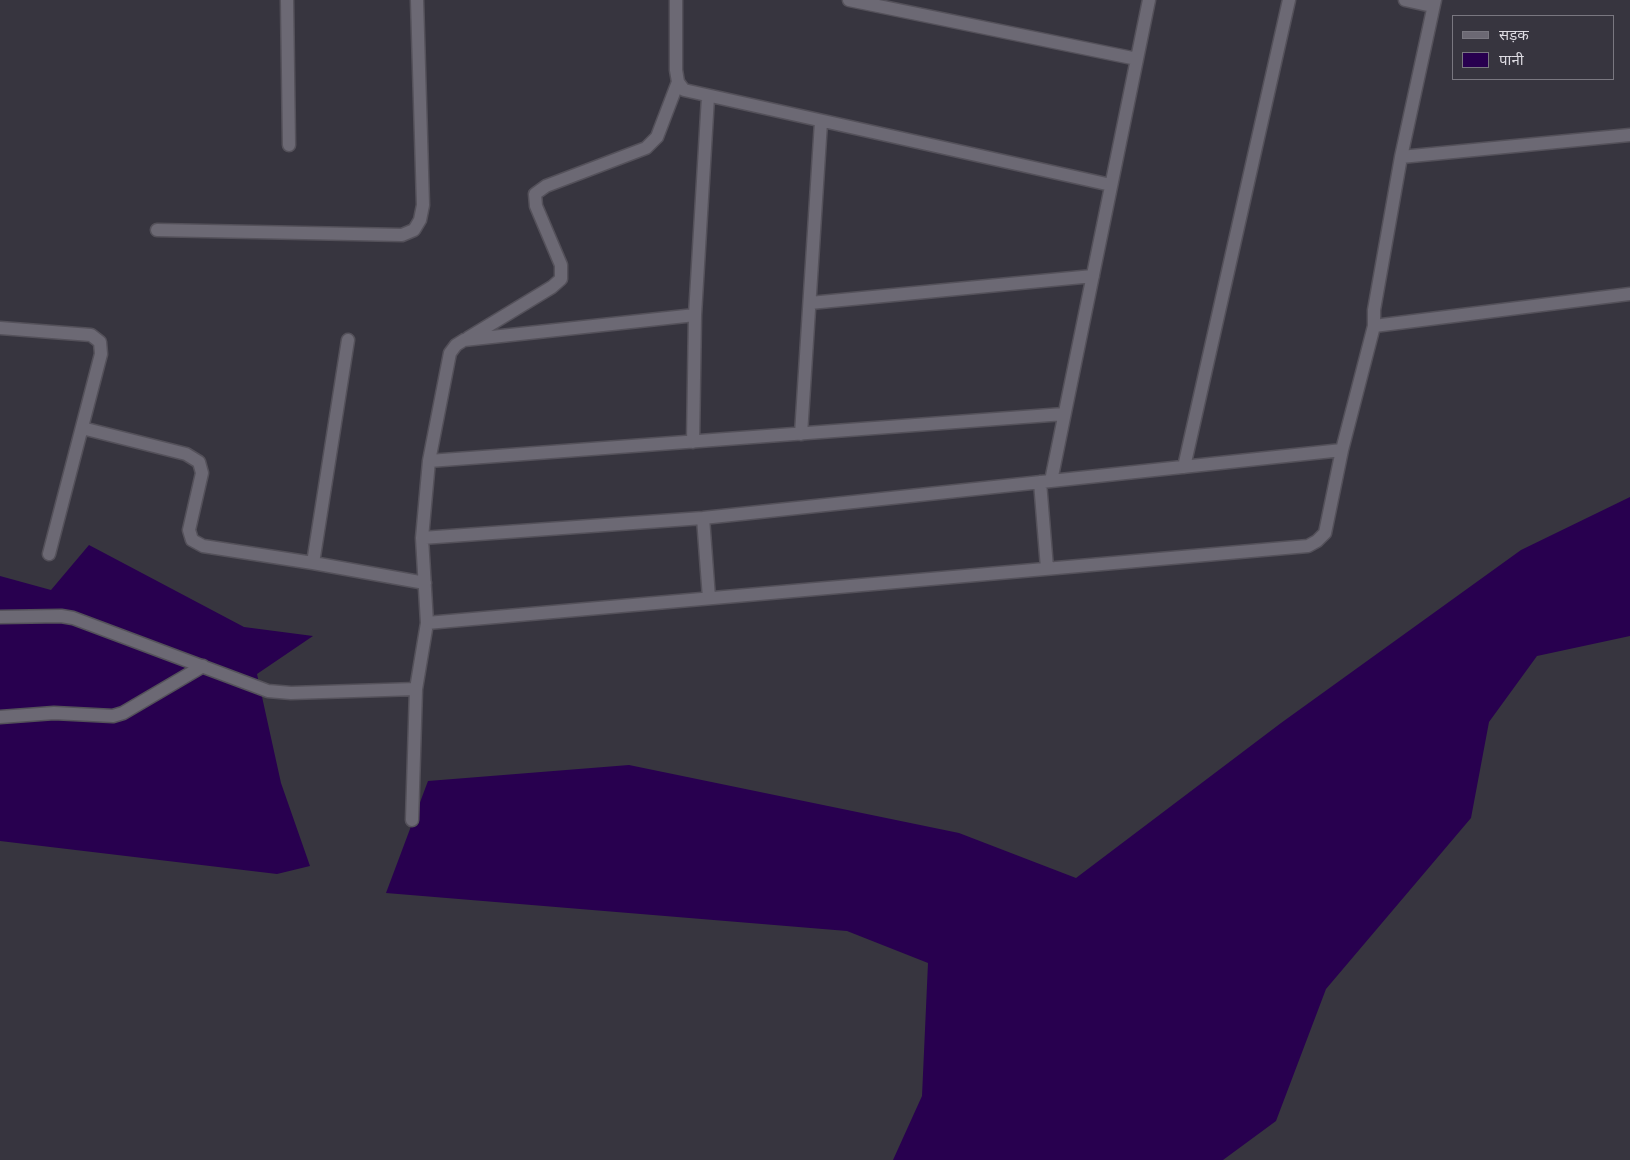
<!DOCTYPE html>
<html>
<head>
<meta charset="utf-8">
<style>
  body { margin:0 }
  #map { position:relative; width:1630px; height:1160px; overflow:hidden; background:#37353f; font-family:Manrope,"Noto Sans Devanagari",sans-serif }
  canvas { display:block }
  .legend { position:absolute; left:1452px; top:15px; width:162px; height:65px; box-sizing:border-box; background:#37353f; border:1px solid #797780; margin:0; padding:6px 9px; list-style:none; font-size:15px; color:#dddbe2 }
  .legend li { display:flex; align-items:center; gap:10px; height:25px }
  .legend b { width:25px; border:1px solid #797780 }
</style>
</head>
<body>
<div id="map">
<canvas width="1630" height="1160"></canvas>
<ul class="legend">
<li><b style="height:6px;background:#6c6974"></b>सड़क</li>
<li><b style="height:14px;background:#28004f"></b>पानी</li>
</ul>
</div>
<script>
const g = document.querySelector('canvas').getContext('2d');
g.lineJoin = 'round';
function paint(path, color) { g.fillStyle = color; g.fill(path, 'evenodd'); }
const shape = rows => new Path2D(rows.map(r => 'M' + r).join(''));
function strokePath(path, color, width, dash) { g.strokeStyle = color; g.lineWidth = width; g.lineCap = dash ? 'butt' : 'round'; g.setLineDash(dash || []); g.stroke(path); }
const water = shape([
  [1630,497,1630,636,1537,656,1489,722,1471,818,1326,989,1276,1121,1223,1160,893,1160,922,1096,928,963,847,931,386,893,428,781,629,765,959,833,1076,878,1281,723,1521,550],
  [89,545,244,627,313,636,257,674,281,783,310,866,277,874,0,841,0,576,51,590]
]);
const street = shape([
  [287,0,289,145],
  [676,0,676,70,678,82,684,90,1111,185],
  [849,0,1137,59],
  [1405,0,1432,6],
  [1401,157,1630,135],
  [157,230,402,235,414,230,420,220,423,205,417,0],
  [810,303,1093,276],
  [1374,326,1630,294],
  [0,328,91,335,100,342,101,354,49,554],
  [468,338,552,287,561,279,561,265,536,206,535,194,546,186,646,148,657,137,678,82],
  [82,428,186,454,199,462,202,473,189,530,192,540,203,546,313,563,425,583],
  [801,434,821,122],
  [693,442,695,315,708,97],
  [429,461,1064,414],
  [1184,467,1289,0],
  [1051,481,1149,0],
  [1040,482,1047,568],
  [703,518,709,598],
  [422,538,703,518,1342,450],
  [313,563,348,340],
  [0,617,61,616,73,618,268,691,291,693,416,689],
  [427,623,1308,546,1317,541,1325,533,1342,450,1374,326,1374,310,1401,157,1435,0],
  [0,717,54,713,113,716,123,713,203,666],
  [412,820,416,689,427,623,422,538,429,461,450,353,456,345,464,340,695,315]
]);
paint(water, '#28004f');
strokePath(street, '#54515a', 15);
strokePath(street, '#6c6974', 12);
</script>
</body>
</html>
